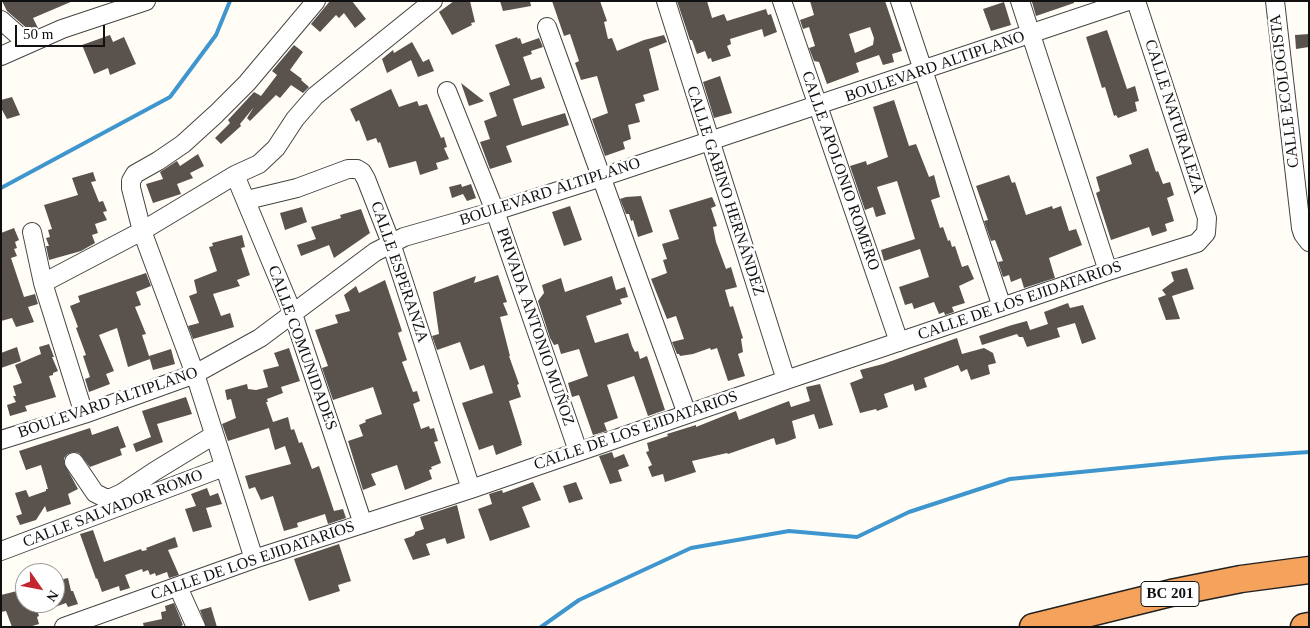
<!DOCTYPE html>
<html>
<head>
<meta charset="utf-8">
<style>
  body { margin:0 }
  #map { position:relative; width:1310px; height:628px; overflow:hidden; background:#fffdf5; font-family:Georgia,serif }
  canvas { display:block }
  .frame { position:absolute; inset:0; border:2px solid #111; pointer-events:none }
  .north { position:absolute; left:15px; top:563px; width:50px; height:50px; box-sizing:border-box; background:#fff; border:1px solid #a0a0a0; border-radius:50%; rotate:123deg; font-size:14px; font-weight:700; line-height:20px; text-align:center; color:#111 }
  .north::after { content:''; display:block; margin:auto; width:18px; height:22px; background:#c4262e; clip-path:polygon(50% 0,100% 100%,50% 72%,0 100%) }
  .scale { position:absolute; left:15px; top:25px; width:90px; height:22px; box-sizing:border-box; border:2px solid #111; border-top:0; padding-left:6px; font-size:15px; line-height:18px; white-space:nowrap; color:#111; -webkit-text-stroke:4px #fff; paint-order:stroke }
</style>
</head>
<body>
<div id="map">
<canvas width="1310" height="628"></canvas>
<div class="frame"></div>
<div class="north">N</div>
<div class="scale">50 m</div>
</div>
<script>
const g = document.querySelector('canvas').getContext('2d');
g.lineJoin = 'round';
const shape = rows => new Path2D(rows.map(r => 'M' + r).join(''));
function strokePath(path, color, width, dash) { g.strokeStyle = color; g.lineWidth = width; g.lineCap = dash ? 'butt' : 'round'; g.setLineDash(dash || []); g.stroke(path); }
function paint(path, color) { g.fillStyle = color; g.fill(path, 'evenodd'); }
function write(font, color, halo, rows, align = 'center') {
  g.font = font + ' Georgia,serif'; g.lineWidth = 5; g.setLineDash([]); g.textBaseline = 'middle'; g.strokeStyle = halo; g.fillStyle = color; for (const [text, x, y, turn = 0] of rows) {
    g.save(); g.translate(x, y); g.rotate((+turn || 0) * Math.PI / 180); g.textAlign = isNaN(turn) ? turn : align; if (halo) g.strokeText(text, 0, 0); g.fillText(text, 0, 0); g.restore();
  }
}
const stream = shape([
  [1,188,170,97,216,35,230,1],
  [541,627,579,600,691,548,789,531,857,537,909,512,1010,479,1222,458,1309,452]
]);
const building = shape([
  [2,1,73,1,33,18,38,28,30,31,7,11],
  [330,1,352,1,366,19,355,28,344,13,339,18,336,15,320,32,311,24],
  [454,1,470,1,475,22,471,23,472,25,452,35,439,12],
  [500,1,530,1,531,6,503,11],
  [552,1,600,1,607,21,604,22,608,39,612,38,617,51,644,40,664,35,667,42,649,49,659,90,643,95,645,101,635,104,640,122,628,125,631,139,623,142,625,149,605,156,592,119,608,113,597,76,581,80,575,63,579,61,570,34,564,36],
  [677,1,707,1,712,18,724,14,727,21,766,9,768,15,771,14,777,32,764,37,762,29,730,39,731,44,727,46,731,56,712,62,711,58,708,59,705,51,697,54,692,40,690,40],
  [810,1,885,1,902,51,892,54,894,62,883,65,879,55,856,63,859,72,827,84,819,62,814,61,809,48,815,46,809,27,803,29,800,20,814,15],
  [870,27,874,38,873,45,855,53,849,34],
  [1035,1,1074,1,1074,3,1036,16,1032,2],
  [1004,2,1011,25,991,31,983,9],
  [1107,30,1127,89,1135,86,1139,101,1135,102,1137,111,1118,118,1116,115,1114,116,1105,87,1102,88,1086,37],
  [1309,34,1309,47,1296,49,1295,35],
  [110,35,113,42,124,37,136,64,110,75,108,68,94,74,82,45],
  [517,37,518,39,520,38,522,44,539,38,543,47,531,51,532,54,523,57,531,80,541,77,545,88,513,99,522,126,565,113,569,125,506,146,512,162,490,169,480,142,490,139,484,121,497,116,489,93,510,85,495,45],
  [412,42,423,62,429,59,434,71,418,77,411,60,387,73,382,59,393,50,394,53],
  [294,45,303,52,290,70,302,79,301,80,309,87,303,93,291,85,280,98,276,95,250,121,247,118,254,107,240,124,241,126,221,144,215,138,230,123,228,120,254,92,261,96,277,75,272,71],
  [720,76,732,113,714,118,703,82],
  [461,83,484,101,469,106],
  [391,89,399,107,417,101,419,106,427,104,441,138,444,137,447,147,444,148,449,159,436,163,438,169,420,175,416,161,389,168,380,142,378,143,376,138,367,141,359,120,356,122,350,109],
  [12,97,20,115,7,119,1,108,1,100],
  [894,100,909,146,916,144,929,177,934,175,940,197,931,200,940,228,943,227,948,241,950,240,952,247,955,246,962,267,968,265,974,279,959,286,965,303,952,307,954,312,945,315,944,312,939,314,934,302,914,309,912,303,905,305,899,287,929,277,920,249,884,261,881,250,915,239,897,181,877,187,886,214,876,217,873,207,865,210,850,166,866,161,867,165,888,157,873,107],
  [1148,148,1156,172,1158,171,1163,184,1170,182,1174,195,1167,198,1174,221,1165,224,1167,231,1152,236,1149,227,1111,240,1096,193,1100,191,1096,177,1132,164,1129,155],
  [198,154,204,166,190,173,193,178,177,184,181,194,153,203,146,184,163,179,160,172,177,161,180,166],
  [93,172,96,181,91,182,99,202,103,201,107,211,103,212,107,220,95,224,98,233,92,235,95,243,81,251,49,260,46,246,49,246,46,238,50,237,48,230,52,229,44,205,78,195,72,178],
  [1009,175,1012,183,1015,182,1026,215,1052,206,1053,209,1061,206,1069,231,1076,229,1082,245,1049,258,1055,278,1024,288,1021,278,1011,282,1009,275,1003,277,998,262,1003,261,995,240,991,241,984,221,988,220,976,186],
  [461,184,462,187,471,184,476,198,467,201,463,194,452,198,449,187],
  [641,196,653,232,638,237,633,220,631,221,629,214,626,214,620,199,626,197],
  [712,197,716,206,711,208,717,226,713,227,716,242,726,269,731,267,737,287,725,290,730,307,733,306,743,338,741,339,743,352,738,354,745,376,728,381,717,348,711,350,710,348,693,354,680,356,679,354,677,354,672,342,684,339,676,316,667,319,651,279,667,273,663,260,667,259,662,244,679,239,669,210],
  [570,206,582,240,564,246,552,212],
  [302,207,307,222,285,230,280,213],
  [361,209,370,233,334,258,329,245,301,256,297,245,316,239,311,227,341,218,340,215],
  [14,228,19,240,15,242,17,248,14,249,17,256,11,258,24,297,35,294,38,304,28,307,34,322,16,327,12,318,1,321,1,233],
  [242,235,245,247,241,248,250,275,237,280,240,286,213,294,221,316,230,313,234,327,193,339,188,326,199,323,189,296,197,293,194,280,217,271,209,247,213,246,212,243],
  [1187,268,1194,289,1172,296,1180,319,1166,320,1158,298,1166,295,1162,290,1174,281,1171,272],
  [146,273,151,286,136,292,141,305,135,307,146,334,142,335,150,359,128,367,117,328,99,335,114,371,106,374,110,384,89,392,85,379,90,377,83,356,86,355,76,328,78,327,70,306,80,302,78,296],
  [498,275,507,302,503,303,508,315,500,317,510,356,509,356,519,384,517,385,521,397,509,401,522,443,521,443,522,445,496,455,493,445,479,450,462,403,493,393,484,365,470,370,460,342,437,350,432,336,439,334,433,292,476,276,474,283],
  [612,276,616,290,625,287,628,297,620,299,622,304,586,316,595,343,628,333,632,346,635,352,638,351,640,359,647,356,665,410,648,416,634,376,607,385,618,418,604,423,607,431,593,435,579,395,572,397,568,383,588,376,579,349,561,354,558,344,554,345,550,338,538,301,544,293,542,285,561,278,565,292],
  [385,280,402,331,398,333,407,360,402,362,413,392,417,391,420,401,413,404,421,429,429,426,430,429,434,428,438,441,434,442,441,463,431,467,432,469,429,470,432,479,405,490,397,465,371,474,376,485,363,490,348,441,363,436,359,425,366,422,365,420,382,414,373,387,333,400,322,368,328,366,315,330,338,323,335,315,350,311,344,295,356,286,359,293],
  [1068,303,1070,308,1083,305,1096,339,1082,344,1075,323,1057,328,1060,337,1027,347,1023,337,1019,337,1017,334,982,345,979,336,1012,325,1027,321,1030,330,1048,324,1044,312],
  [957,338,962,354,984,348,993,353,996,363,988,365,990,374,971,380,967,369,961,372,958,365,924,378,927,387,915,391,913,384,884,394,888,407,877,411,876,409,860,413,850,383,863,378,860,370,883,364],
  [49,344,54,357,52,357,58,371,53,373,53,375,49,376,56,397,25,406,27,411,10,416,7,405,16,402,13,396,16,396,13,386,22,383,15,365,41,354,39,347],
  [17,347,21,361,1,368,1,353],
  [289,348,300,381,281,387,283,393,267,399,268,402,266,402,273,422,288,417,291,430,294,429,299,443,302,442,312,469,319,466,334,511,343,509,346,518,328,524,325,514,297,523,298,527,284,531,273,496,261,500,255,487,249,489,245,476,291,464,285,446,275,450,269,428,228,441,222,424,236,418,231,399,227,400,225,390,247,384,248,389,256,390,268,387,263,370,279,366,274,353],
  [171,349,175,364,153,370,149,356],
  [820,384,833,425,819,429,814,414,792,421,796,438,786,442,776,445,774,438,728,454,727,453,692,461,696,472,665,482,663,474,652,477,648,467,652,465,646,452,649,451,647,443,668,436,667,434,696,425,696,427,736,411,739,420,789,401,791,407,810,401,806,387],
  [186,397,192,414,157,424,163,442,136,452,133,444,151,437,142,411],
  [118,426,126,447,120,449,122,455,90,467,79,453,73,452,68,454,64,458,64,463,78,489,68,494,71,504,47,512,45,506,36,520,20,525,16,516,22,514,15,493,26,490,29,497,46,491,46,489,48,489,41,465,26,470,19,451,90,428,92,435],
  [612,452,614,458,624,454,629,466,618,470,622,481,610,484,599,456],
  [533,482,541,500,522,507,530,527,490,541,478,509,492,504,489,494,502,490,503,493],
  [576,482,583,499,569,503,563,486],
  [207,488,210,496,218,493,222,504,206,508,212,527,193,532,185,509,196,506,191,494],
  [457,505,465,538,447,544,445,538,426,544,430,555,413,560,404,539,413,536,415,534,415,532,424,529,420,517],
  [93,530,104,562,141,549,142,551,147,550,146,548,175,537,178,547,168,550,179,575,169,578,167,572,156,576,155,573,150,575,148,570,143,572,142,569,125,575,130,588,120,591,119,586,102,592,97,578,96,579,80,534],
  [339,544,351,581,338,585,340,591,309,601,294,559],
  [68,578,71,591,73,591,78,604,68,607,66,603,38,613,39,616,37,617,39,624,29,627,12,627,6,611,1,612,1,595,25,589,25,603,55,603,55,581],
  [174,603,183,625,179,627,144,627,143,623,162,619,161,612,166,611,165,606],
  [211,607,217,627,206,627,200,610]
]);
const minor = shape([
  [666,1,786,380],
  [782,1,899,342],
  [900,1,1002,307],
  [1020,1,1108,271],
  [1275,1,1301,228,1303,234,1309,242],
  [1,20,28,44],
  [547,27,687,414],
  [1,56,62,29,146,1],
  [447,91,495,211,578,451],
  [235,175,293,314,363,524],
  [247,200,297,188,348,169,357,169,362,172,366,179,391,243,471,489],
  [32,232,43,283,84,414],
  [43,283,142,231,235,175,259,164,276,148,295,119,315,96,433,1],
  [1,440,84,414,195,374,260,338,375,252,404,237,495,211,602,177,1128,1],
  [74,462,95,493,105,498,111,498,122,493,155,471,214,435],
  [1,551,224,467],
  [254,559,195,374,142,231,131,188,131,181,135,174,158,161,183,144,216,114,247,83,316,1],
  [178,587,196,627],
  [64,627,254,559,471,489,786,380,1108,271,1197,243,1206,233,1207,218,1136,1]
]);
const highway = shape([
  [1033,627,1171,593,1241,579,1309,570],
  [1304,627,1309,626]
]);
const shields = [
  [1170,594,58]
];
const shieldNames = [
  ["BC 201",1170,594]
];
const streetNames = [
  ["BOULEVARD ALTIPLANO",935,67,-19],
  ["CALLE ECOLOGISTA",1285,91,-97],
  ["CALLE NATURALEZA",1174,117,72],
  ["CALLE APOLONIO ROMERO",840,171,71],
  ["CALLE GABINO HERNÁNDEZ",725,191,72],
  ["BOULEVARD ALTIPLANO",550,192,-18],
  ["CALLE ESPERANZA",399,272,71],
  ["CALLE DE LOS EJIDATARIOS",1020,301,-19],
  ["PRIVADA ANTONIO MUÑOZ",535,327,71],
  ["CALLE COMUNIDADES",302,348,70],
  ["BOULEVARD ALTIPLANO",108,403,-19],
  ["CALLE DE LOS EJIDATARIOS",636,431,-19],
  ["CALLE SALVADOR ROMO",113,509,-21],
  ["CALLE DE LOS EJIDATARIOS",253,561,-19]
];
strokePath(stream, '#3f96cf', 4);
paint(building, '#5a524d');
strokePath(minor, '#444', 20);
strokePath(highway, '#222', 29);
strokePath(minor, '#fff', 18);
strokePath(highway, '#f5a25d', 26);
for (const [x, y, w] of shields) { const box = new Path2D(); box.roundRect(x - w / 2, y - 12.5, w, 25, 4); g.fillStyle = '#fff'; g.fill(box); strokePath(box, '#111', 1); }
write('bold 15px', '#111', null, shieldNames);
write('16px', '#111', '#fff', streetNames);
</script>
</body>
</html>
